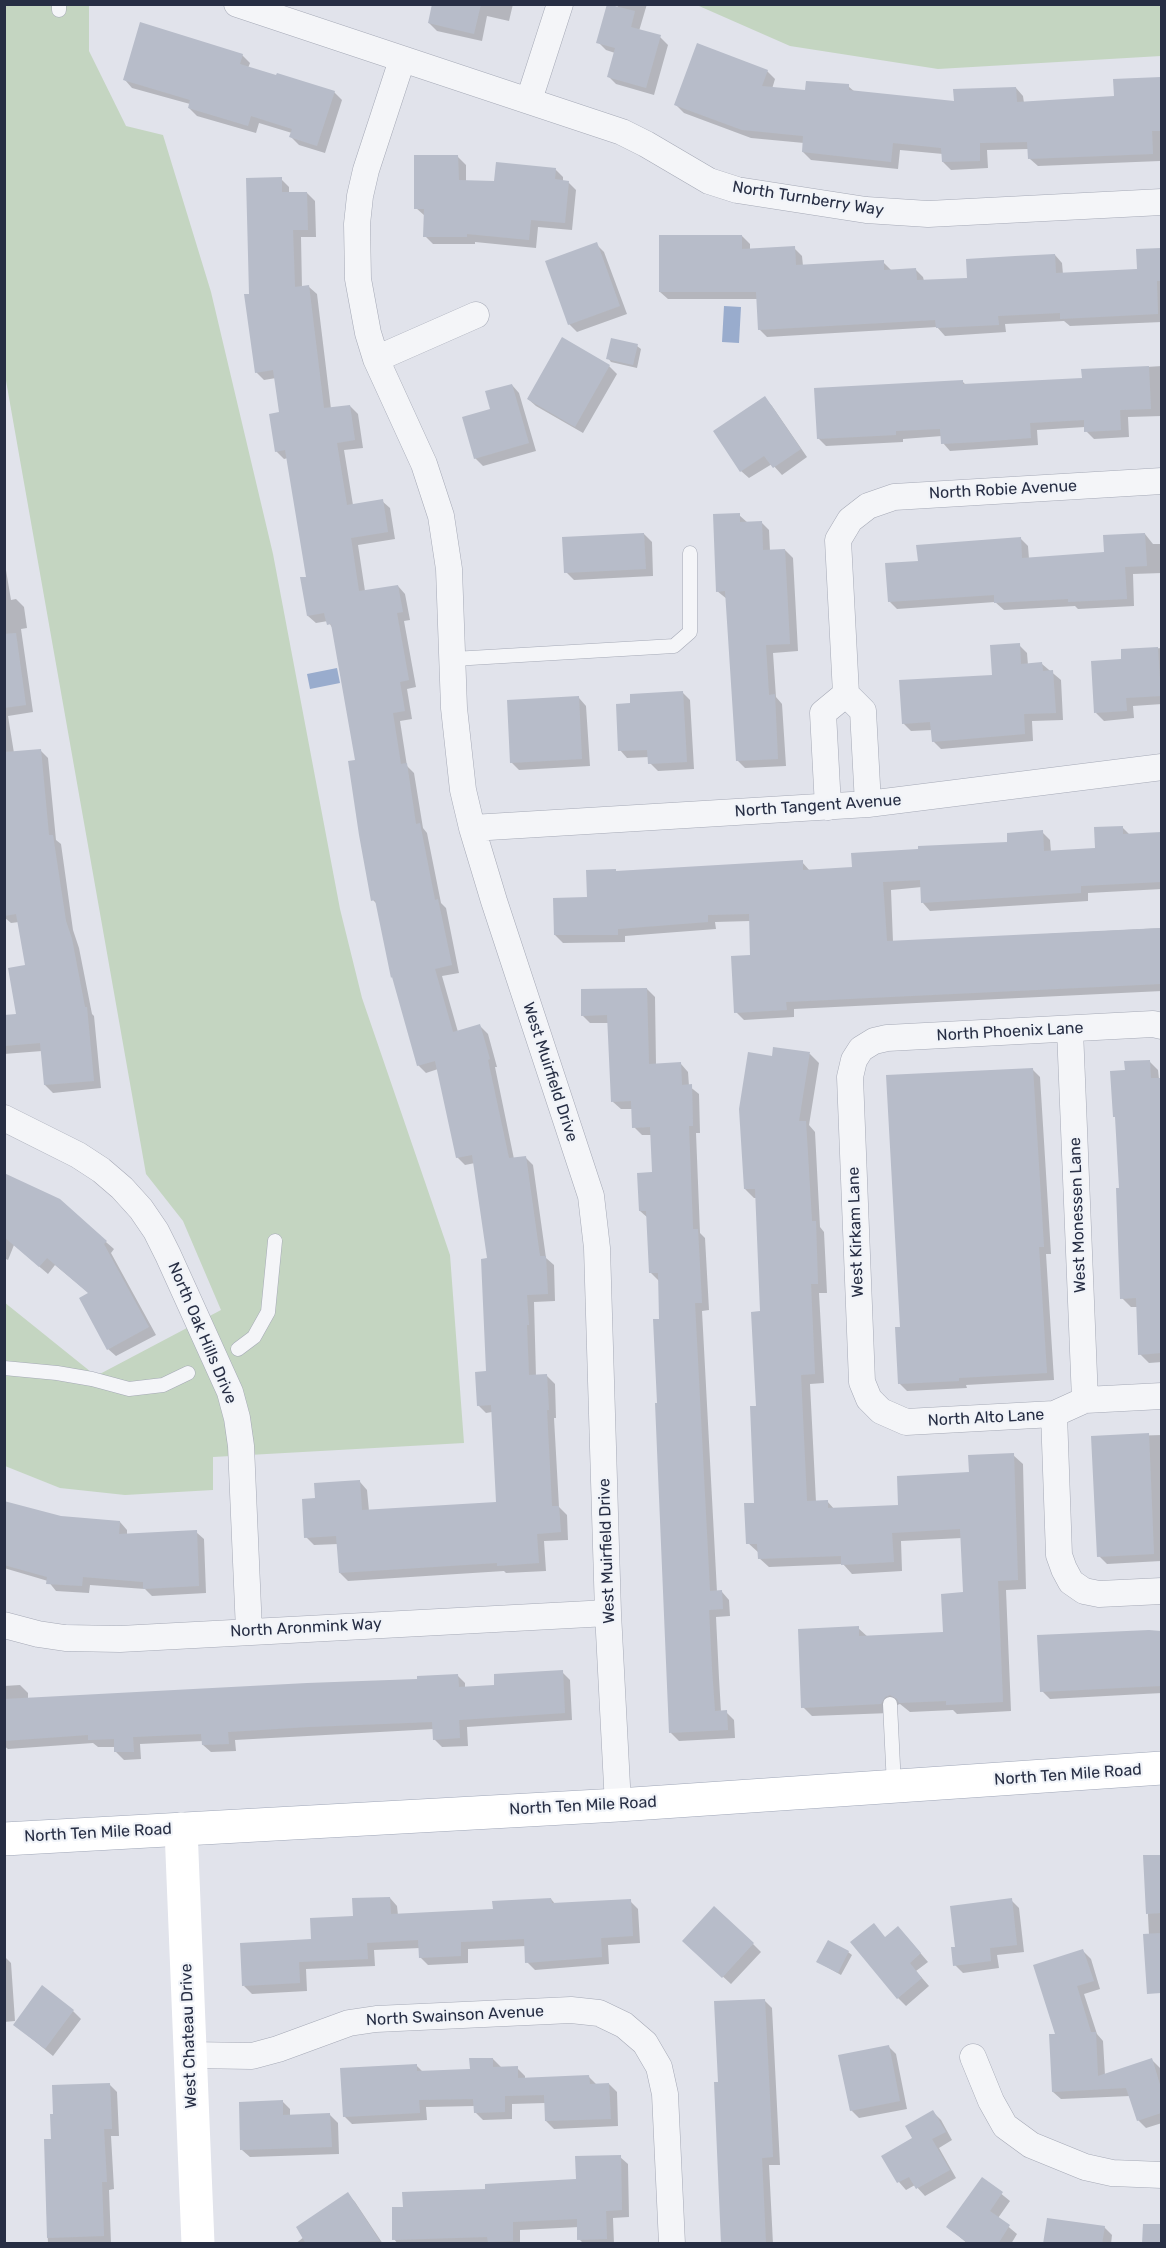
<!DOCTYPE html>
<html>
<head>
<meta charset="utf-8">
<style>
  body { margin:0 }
  #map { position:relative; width:1166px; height:2248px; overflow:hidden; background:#e1e3eb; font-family:Rubik,sans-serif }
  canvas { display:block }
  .frame { position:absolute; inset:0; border:6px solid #272e44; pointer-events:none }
</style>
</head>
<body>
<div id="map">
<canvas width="1166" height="2248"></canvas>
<div class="frame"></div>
</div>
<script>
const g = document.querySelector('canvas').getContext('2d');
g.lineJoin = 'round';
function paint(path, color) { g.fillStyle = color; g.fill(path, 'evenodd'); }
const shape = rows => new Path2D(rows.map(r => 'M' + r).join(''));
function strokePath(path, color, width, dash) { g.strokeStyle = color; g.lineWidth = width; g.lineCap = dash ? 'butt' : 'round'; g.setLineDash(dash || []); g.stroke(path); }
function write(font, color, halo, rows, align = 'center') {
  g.font = font + ' Rubik,sans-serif'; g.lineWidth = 4.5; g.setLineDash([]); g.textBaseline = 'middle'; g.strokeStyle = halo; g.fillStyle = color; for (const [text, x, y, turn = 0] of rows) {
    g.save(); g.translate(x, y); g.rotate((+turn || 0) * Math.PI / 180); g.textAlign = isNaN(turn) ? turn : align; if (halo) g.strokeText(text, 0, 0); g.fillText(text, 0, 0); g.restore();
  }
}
const green = shape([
  [700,4,1161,5,1161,56,938,69,790,46,699,6],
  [5,5,89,5,89,51,126,126,163,135,211,292,273,554,340,909,362,998,450,1255,464,1443,213,1457,213,1490,125,1495,60,1488,5,1466,4,1302,96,1376,221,1310,183,1221,146,1174,5,375]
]);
const water = shape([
  [724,306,741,307,739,343,722,342],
  [337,668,340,683,310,689,307,674]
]);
const shadow = shape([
  [433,4,513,4,509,21,487,16,482,41,437,31,429,23],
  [619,4,647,4,639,31,660,37,668,45,654,95,616,84,608,76,615,53,606,50,598,42],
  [242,55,250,63,248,68,334,92,342,100,325,153,299,145,291,137,292,133,259,123,256,133,197,116,189,108,190,104,132,88,125,80],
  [767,71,775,79,772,89,807,92,848,86,855,92,955,103,1016,88,1023,96,1024,103,1116,97,1115,81,1162,79,1160,161,1038,166,1030,159,1029,149,987,150,988,168,951,170,943,162,943,154,900,150,898,169,811,160,803,152,804,143,751,138,684,113,676,105],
  [458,157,466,165,466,182,496,182,555,169,563,177,563,182,568,182,576,190,572,230,538,227,536,248,475,242,475,244,433,244,425,236,425,216,416,208],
  [281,179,289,187,289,193,307,193,315,201,316,237,301,237,302,288,309,287,317,294,331,409,350,406,358,414,363,448,344,450,353,505,382,501,390,508,395,539,358,545,365,591,398,586,405,594,410,620,404,621,416,687,407,689,412,719,400,721,407,766,414,773,423,828,427,833,441,903,446,908,459,973,442,976,458,1032,480,1026,488,1034,497,1067,495,1067,514,1159,525,1157,533,1165,546,1258,554,1265,555,1301,534,1302,536,1377,547,1376,555,1384,556,1418,554,1418,559,1507,567,1515,568,1540,544,1541,546,1571,506,1573,504,1571,348,1581,340,1573,338,1544,314,1545,306,1537,317,1500,360,1482,367,1490,369,1511,497,1504,492,1412,486,1413,478,1405,488,1373,488,1260,475,1163,465,1165,457,1157,438,1069,426,1073,418,1065,378,905,373,900,357,761,333,629,328,621,316,623,308,616,307,578,288,458,284,459,276,451,281,414,276,378,264,380,256,372,250,295],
  [742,236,750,244,750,250,794,248,802,256,803,266,883,262,891,270,916,270,923,277,924,281,968,279,1055,255,1062,263,1063,274,1138,270,1137,251,1162,250,1162,322,1070,326,1064,321,1005,324,1006,332,945,336,937,327,767,337,759,329,757,299,668,299,660,292],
  [596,244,604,252,627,314,577,332,569,324],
  [637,346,641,349,637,368,611,362,608,358],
  [609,366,617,374,583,433,536,406,528,399],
  [1162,366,1162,416,1128,417,1129,437,1094,439,1086,431,1085,427,1037,430,1038,445,950,451,943,443,942,436,903,439,903,442,826,446,818,438,963,382,966,385,1083,379,1083,371],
  [512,385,519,393,536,451,483,466,475,458,492,410],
  [765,398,772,406,807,457,782,475,772,464,749,478,741,471],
  [739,515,748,523,761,522,769,530,770,551,785,550,793,558,798,651,773,653,776,697,782,704,786,766,745,768,737,760,727,599,717,591],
  [644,534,652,542,653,576,574,580,566,572],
  [1145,534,1153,544,1162,544,1162,573,1133,574,1134,606,1078,609,1075,606,1004,610,995,602,897,609,889,601,919,562,1020,538,1028,546,1029,559,1106,554],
  [4,558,11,600,16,599,24,607,27,628,21,629,33,712,8,716,14,753,40,750,48,758,56,840,61,844,73,930,79,948,92,1014,94,1016,101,1088,53,1093,45,1085,42,1051,4,1054,4,1016,18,1015,27,966,19,922,11,923,4,917],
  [1019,645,1027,653,1028,665,1042,664,1061,680,1063,720,1032,721,1033,741,941,749,933,741,932,730,911,731,903,723,993,677],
  [1162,648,1162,704,1133,706,1134,718,1104,721,1096,713,1123,660,1122,651],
  [682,692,690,700,694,769,658,771,650,763,649,757,627,758,620,750,632,705],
  [579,698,586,706,590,766,519,770,511,762],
  [1122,827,1130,835,1162,833,1162,889,1088,893,1088,901,930,911,923,903,922,887,891,890,893,942,1162,928,1162,991,794,1009,794,1017,744,1020,736,1012,751,956,750,921,715,922,716,929,625,936,625,942,563,943,555,935,588,898,617,873,802,862,810,871,854,868,1009,843,1042,832,1050,840,1051,852,1097,849],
  [647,989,655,997,656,1065,681,1064,688,1072,689,1086,699,1094,700,1133,696,1133,700,1233,705,1238,709,1310,702,1311,717,1592,722,1592,729,1600,730,1616,716,1617,719,1678,721,1712,726,1712,734,1720,735,1738,679,1741,671,1733,659,1404,661,1320,659,1281,651,1273,648,1218,640,1211,654,1173,652,1135,642,1135,634,1127,633,1109,621,1109,613,1102,609,1023,590,1023,582,1015],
  [810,1054,819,1063,809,1125,815,1132,820,1227,824,1232,827,1293,819,1293,824,1383,810,1384,816,1502,827,1501,835,1510,900,1506,1013,1455,1023,1464,1026,1589,1006,1590,1011,1711,957,1714,953,1710,910,1712,900,1704,894,1706,890,1713,812,1716,803,1707,858,1628,868,1637,945,1634,965,1594,962,1538,901,1541,902,1571,852,1574,843,1564,769,1567,759,1558,759,1553,748,1543,756,1504,761,1313,757,1198,754,1198,745,1189,773,1058],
  [1150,1062,1158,1070,1159,1079,1162,1079,1162,1362,1149,1363,1140,1354,1137,1307,1131,1307,1122,1298,1121,1189,1117,1119,1114,1116,1126,1072],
  [1032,1069,1040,1077,1051,1254,1046,1254,1054,1380,966,1385,967,1388,907,1391,899,1383,901,1329],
  [4,1175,59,1201,114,1249,111,1253,156,1335,116,1356,108,1349,90,1294,55,1265,48,1274,14,1245,8,1260,4,1258],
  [1162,1435,1161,1561,1107,1564,1099,1556,1092,1437],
  [4,1502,61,1518,120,1522,127,1530,127,1535,196,1532,204,1539,206,1593,152,1596,145,1589,90,1585,89,1593,56,1591,48,1581,4,1568],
  [1162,1632,1162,1693,1050,1699,1042,1691,1039,1637],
  [562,1672,570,1680,572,1720,467,1727,468,1746,442,1747,434,1739,434,1729,235,1740,236,1751,211,1752,203,1745,203,1741,140,1744,141,1759,124,1760,116,1752,116,1747,98,1747,93,1743,8,1749,4,1746,4,1686,20,1685,28,1693,28,1699,419,1681,457,1675,465,1683,465,1688,496,1687],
  [1162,1856,1162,1990,1155,1990,1149,1935,1145,1857],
  [390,1898,397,1906,398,1915,494,1910,551,1899,556,1905,630,1901,638,1909,640,1943,608,1945,609,1964,535,1970,527,1962,526,1946,468,1949,468,1963,428,1965,420,1957,420,1948,374,1950,375,1966,306,1969,307,1991,252,1994,244,1986,313,1940],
  [1011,1900,1019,1908,1024,1952,997,1955,999,1968,963,1973,955,1965,957,1948],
  [906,1936,928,1962,916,1971,929,1986,906,2006,898,1998,886,1938],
  [753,1944,761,1952,731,1984,692,1948],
  [1083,1951,1091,1959,1100,1989,1084,1994,1097,2034,1103,2041,1105,2075,1152,2060,1160,2068,1162,2074,1162,2123,1146,2128,1138,2120,1130,2096,1061,2099,1053,2092,1057,2035],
  [848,1952,852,1955,841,1975,818,1962],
  [4,1956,11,1963,15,2021,4,2022],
  [764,2000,772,2008,780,2165,769,2165,773,2244,724,2244,720,2083],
  [73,2011,81,2019,53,2056,15,2025],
  [888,2046,896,2054,907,2109,859,2118,851,2110],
  [493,2059,501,2067,517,2068,525,2076,525,2079,589,2077,597,2085,609,2084,617,2092,618,2126,554,2129,546,2121,545,2103,512,2104,512,2119,483,2120,475,2112,475,2106,426,2107,427,2120,352,2124,344,2116,416,2065,423,2072,471,2071],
  [109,2084,117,2092,119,2136,111,2136,114,2189,109,2190,111,2243,48,2244,46,2192,52,2140],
  [282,2101,290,2109,290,2116,330,2115,338,2123,339,2154,250,2157,242,2150],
  [933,2112,941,2120,952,2140,939,2148,956,2178,925,2196,915,2185,906,2190,899,2182,884,2156,914,2138],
  [620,2157,628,2164,629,2217,613,2218,614,2244,584,2244,579,2239,579,2227,520,2230,520,2244,398,2244,394,2239,404,2209,486,2190,577,2181],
  [983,2179,1010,2201,998,2218,1017,2234,1011,2244,968,2244,948,2227],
  [348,2194,355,2202,383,2244,295,2244,304,2237],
  [1104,2227,1112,2235,1111,2244,1045,2244]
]);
const building = shape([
  [432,4,481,4,474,34,428,23],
  [607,4,635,11,631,27,661,35,646,88,607,77,615,48,596,43],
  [140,22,243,54,240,64,276,75,277,73,335,91,317,146,289,137,292,129,251,116,248,126,188,108,190,100,123,80],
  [697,43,768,70,762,86,805,90,806,81,849,84,849,90,954,101,953,89,1016,87,1017,102,1114,96,1113,79,1161,77,1161,131,1152,131,1153,154,1028,159,1027,142,980,143,980,161,942,162,941,148,893,143,891,162,802,152,803,136,742,130,674,105],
  [414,155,458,155,459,180,494,181,496,162,556,168,555,179,569,181,565,223,531,220,529,240,467,234,467,237,423,237,424,209,414,209],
  [282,177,282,192,307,192,308,230,293,230,295,287,309,285,324,408,350,405,355,440,337,443,347,505,383,499,388,532,351,538,359,591,398,585,403,612,397,613,409,680,400,682,405,711,393,713,401,764,407,763,416,824,420,823,435,900,438,899,452,965,435,969,453,1032,480,1024,490,1059,488,1060,509,1158,526,1156,540,1256,546,1256,548,1294,527,1295,529,1325,527,1325,529,1375,547,1374,549,1410,547,1410,552,1506,559,1506,561,1532,537,1534,539,1563,497,1566,497,1563,339,1573,336,1536,304,1538,302,1499,315,1498,314,1483,360,1480,362,1510,496,1502,491,1405,477,1406,475,1372,486,1371,481,1259,487,1258,472,1155,456,1158,435,1061,417,1066,392,977,391,978,375,900,371,901,359,835,348,761,355,760,331,624,327,625,324,613,307,616,300,577,306,577,285,450,275,452,269,414,279,412,273,370,255,373,244,294,249,294,246,178],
  [659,235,742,235,742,249,795,246,796,265,884,260,884,270,916,268,917,280,967,278,966,259,1015,256,1055,254,1056,273,1137,269,1136,249,1161,248,1161,281,1157,281,1158,314,1060,319,1060,313,998,316,999,325,936,328,935,320,758,330,756,292,659,292],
  [597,242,620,306,568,325,545,261],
  [562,337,610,365,575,427,527,399],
  [611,338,638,344,633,365,606,359],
  [1149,366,1151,409,1120,410,1121,430,1084,432,1084,420,1030,423,1031,438,978,442,941,444,940,429,896,431,896,435,817,439,814,388,963,380,963,384,1082,378,1081,369],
  [512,384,529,443,474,459,462,417,490,409,485,391],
  [765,396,801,449,773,468,764,456,740,472,713,431],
  [740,513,740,522,762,521,763,550,785,549,790,644,766,645,769,695,775,694,778,759,736,761,725,591,716,592,713,514],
  [644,533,646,569,564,573,562,537],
  [1145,533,1147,566,1125,567,1127,599,1068,602,1068,599,994,603,994,595,888,602,885,563,918,561,916,545,1021,537,1022,558,1104,552,1103,535],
  [16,633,26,705,4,708,4,634],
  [1020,643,1021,664,1042,662,1043,671,1053,670,1056,713,1024,714,1025,734,932,742,930,722,902,724,899,680,992,675,990,645],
  [1158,647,1161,696,1126,698,1127,711,1094,713,1091,661,1121,659,1121,649],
  [683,691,687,762,648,764,647,750,618,751,616,704,630,703,630,694],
  [579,696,582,759,510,763,507,700],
  [41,749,49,835,53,835,66,921,72,939,85,1007,87,1007,94,1081,44,1085,40,1043,4,1046,4,1015,16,1014,8,968,25,965,16,914,4,916,4,752],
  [1123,826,1123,834,1161,832,1161,882,1081,886,1081,893,921,903,920,880,883,882,887,941,1161,928,1161,984,786,1002,787,1010,734,1013,731,956,750,955,749,914,708,915,708,922,618,929,618,935,554,935,553,898,587,897,586,870,616,869,616,871,803,860,803,870,852,867,851,853,918,849,918,846,1007,842,1007,833,1043,830,1044,851,1095,848,1094,827],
  [647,988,649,1064,681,1062,682,1085,692,1084,693,1126,689,1126,693,1229,698,1229,702,1303,695,1303,710,1591,722,1590,723,1609,709,1610,712,1669,715,1711,727,1710,728,1730,669,1733,655,1403,657,1403,653,1319,659,1319,658,1273,649,1273,646,1211,639,1211,637,1173,652,1172,650,1127,632,1128,631,1101,611,1102,607,1015,581,1016,581,989],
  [773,1047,810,1052,799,1121,806,1121,812,1221,816,1221,818,1284,811,1284,815,1374,801,1375,807,1501,828,1500,828,1508,898,1505,897,1476,969,1472,968,1455,1014,1453,1018,1580,998,1581,1003,1702,946,1705,946,1701,899,1703,897,1699,890,1695,885,1697,881,1704,801,1708,798,1629,859,1626,859,1636,943,1632,941,1594,963,1592,960,1529,892,1533,894,1562,841,1565,841,1556,758,1559,757,1544,746,1544,744,1503,754,1503,750,1406,756,1406,751,1312,760,1311,755,1189,744,1189,739,1109,748,1052,772,1056],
  [1150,1060,1151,1078,1161,1078,1161,1353,1138,1355,1136,1298,1120,1299,1116,1188,1119,1188,1115,1117,1113,1117,1110,1071,1125,1070,1124,1061],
  [1033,1068,1044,1247,1039,1247,1047,1373,959,1378,959,1381,898,1384,895,1327,900,1327,886,1075],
  [4,1173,60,1199,107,1241,104,1244,149,1327,107,1350,79,1298,88,1293,47,1258,39,1267,4,1237],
  [1149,1433,1154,1554,1097,1557,1091,1436],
  [4,1501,61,1516,120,1521,119,1534,197,1530,199,1586,143,1589,143,1582,83,1577,82,1586,46,1584,47,1577,4,1565],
  [1149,1630,1161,1631,1161,1686,1040,1692,1037,1635],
  [563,1670,565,1713,459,1720,460,1738,433,1740,432,1722,309,1727,228,1732,229,1744,202,1745,201,1734,133,1737,134,1752,114,1752,114,1739,88,1740,88,1735,4,1741,4,1699,307,1683,417,1679,417,1676,458,1674,459,1687,494,1685,494,1674],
  [1143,1855,1161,1855,1161,1913,1146,1914],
  [390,1897,391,1914,493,1909,492,1901,551,1898,552,1903,631,1899,633,1936,601,1938,602,1957,525,1963,524,1939,461,1942,461,1956,419,1958,418,1940,367,1943,368,1959,299,1962,300,1983,242,1986,240,1943,311,1939,310,1918,353,1916,352,1898],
  [1012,1898,1017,1945,990,1948,991,1961,953,1966,951,1947,955,1947,950,1906],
  [714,1906,754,1943,722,1978,682,1941],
  [874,1923,885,1937,898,1926,921,1953,910,1963,922,1978,897,1999,850,1942],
  [1161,1933,1161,1993,1147,1994,1143,1934],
  [828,1940,849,1951,838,1973,816,1962],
  [1083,1949,1094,1981,1077,1986,1091,2032,1096,2032,1098,2076,1152,2058,1161,2088,1161,2113,1137,2121,1126,2088,1052,2092,1049,2034,1055,2034,1033,1965],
  [42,1985,74,2010,45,2049,13,2025],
  [765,1999,773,2157,762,2158,766,2243,721,2244,714,2082,718,2082,714,2001],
  [889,2045,900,2101,850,2111,838,2055],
  [469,2058,493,2058,493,2067,518,2066,518,2078,589,2075,590,2084,609,2083,611,2119,545,2121,544,2095,505,2096,505,2112,474,2113,473,2099,419,2100,420,2113,343,2117,340,2068,417,2064,417,2071,470,2069],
  [110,2083,112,2129,104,2129,107,2182,102,2182,104,2236,47,2238,44,2139,51,2139,50,2114,53,2114,52,2085],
  [283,2100,283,2115,330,2113,332,2147,240,2150,239,2102],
  [933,2110,946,2132,932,2139,950,2170,916,2189,909,2177,897,2183,881,2156,912,2138,905,2126],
  [621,2155,622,2210,606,2211,607,2239,577,2240,577,2219,513,2222,513,2241,488,2242,487,2237,392,2240,392,2207,403,2207,402,2192,485,2189,485,2184,576,2179,575,2156],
  [982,2177,1003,2192,990,2211,1010,2225,998,2244,969,2244,946,2227],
  [348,2192,380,2241,352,2242,353,2244,306,2244,296,2227],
  [1047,2218,1105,2226,1102,2244,1043,2244],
  [1143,2224,1161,2224,1161,2244,1142,2244]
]);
const lane = shape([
  [59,4,59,10],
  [453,659,674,646,690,632,690,553],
  [238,1349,254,1337,268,1312,275,1241],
  [4,1368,57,1373,92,1379,129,1389,163,1385,188,1373],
  [890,1704,894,1786]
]);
const street = shape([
  [237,4,622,132,646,144,709,181,737,190,866,210,928,214,1162,202],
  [402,60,366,170,360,196,357,224,358,279,368,333,376,359,424,464,441,516,449,569,454,708,463,790,472,828,494,901,591,1196,597,1248,608,1613,618,1805],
  [529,100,560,4],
  [376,359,476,315],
  [846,694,838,540,850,520,868,506,894,497,1162,481],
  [828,807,823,713,846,694,863,711,868,804],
  [472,828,868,804,1162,767],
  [1162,1026,1153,1024,887,1038,874,1041,861,1049,854,1060,850,1077,862,1382,869,1399,881,1411,906,1422,1054,1414,1085,1400,1162,1396],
  [1070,1030,1085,1400],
  [4,1118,78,1155,101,1170,122,1188,141,1209,156,1231,168,1255,230,1392,237,1418,241,1446,249,1631],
  [1054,1414,1059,1555,1064,1569,1071,1582,1084,1591,1099,1594,1162,1591],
  [4,1625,38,1634,65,1638,120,1639,608,1613],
  [190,2055,252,2056,278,2049,349,2023,376,2019,571,2010,599,2013,624,2025,645,2043,659,2067,665,2094,672,2244],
  [973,2057,991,2101,1005,2126,1031,2145,1085,2167,1112,2173,1162,2175]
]);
const secondary = shape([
  [181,1829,198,2244]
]);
const primary = shape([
  [4,1839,618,1805,1162,1768]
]);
const streetNames = [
  ["North Turnberry Way",808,199,9],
  ["North Robie Avenue",1003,490,-3],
  ["North Tangent Avenue",818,806,-4],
  ["North Phoenix Lane",1010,1032,-3],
  ["West Muirfield Drive",550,1072,72],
  ["West Monessen Lane",1078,1215,-92],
  ["West Kirkam Lane",856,1232,-92],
  ["North Oak Hills Drive",202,1333,67],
  ["North Alto Lane",986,1418,-3],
  ["West Muirfield Drive",607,1551,-92],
  ["North Aronmink Way",306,1628,-3],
  ["North Ten Mile Road",1068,1775,-4],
  ["North Ten Mile Road",583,1806,-3],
  ["North Ten Mile Road",98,1833,-3],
  ["North Swainson Avenue",455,2016,-3],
  ["West Chateau Drive",189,2036,-92]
];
paint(green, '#c4d5c1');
paint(water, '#99accd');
paint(shadow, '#0003');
paint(building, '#b7bcc9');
strokePath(lane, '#a5a9b6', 15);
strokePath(street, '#a5a9b6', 27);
strokePath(primary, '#9fa6b7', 34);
strokePath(lane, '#f4f5f8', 14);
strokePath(street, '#f4f5f8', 26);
strokePath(secondary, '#fff', 33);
strokePath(primary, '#fff', 33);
write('16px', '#272e44', '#f0f3f8', streetNames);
</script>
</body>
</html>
